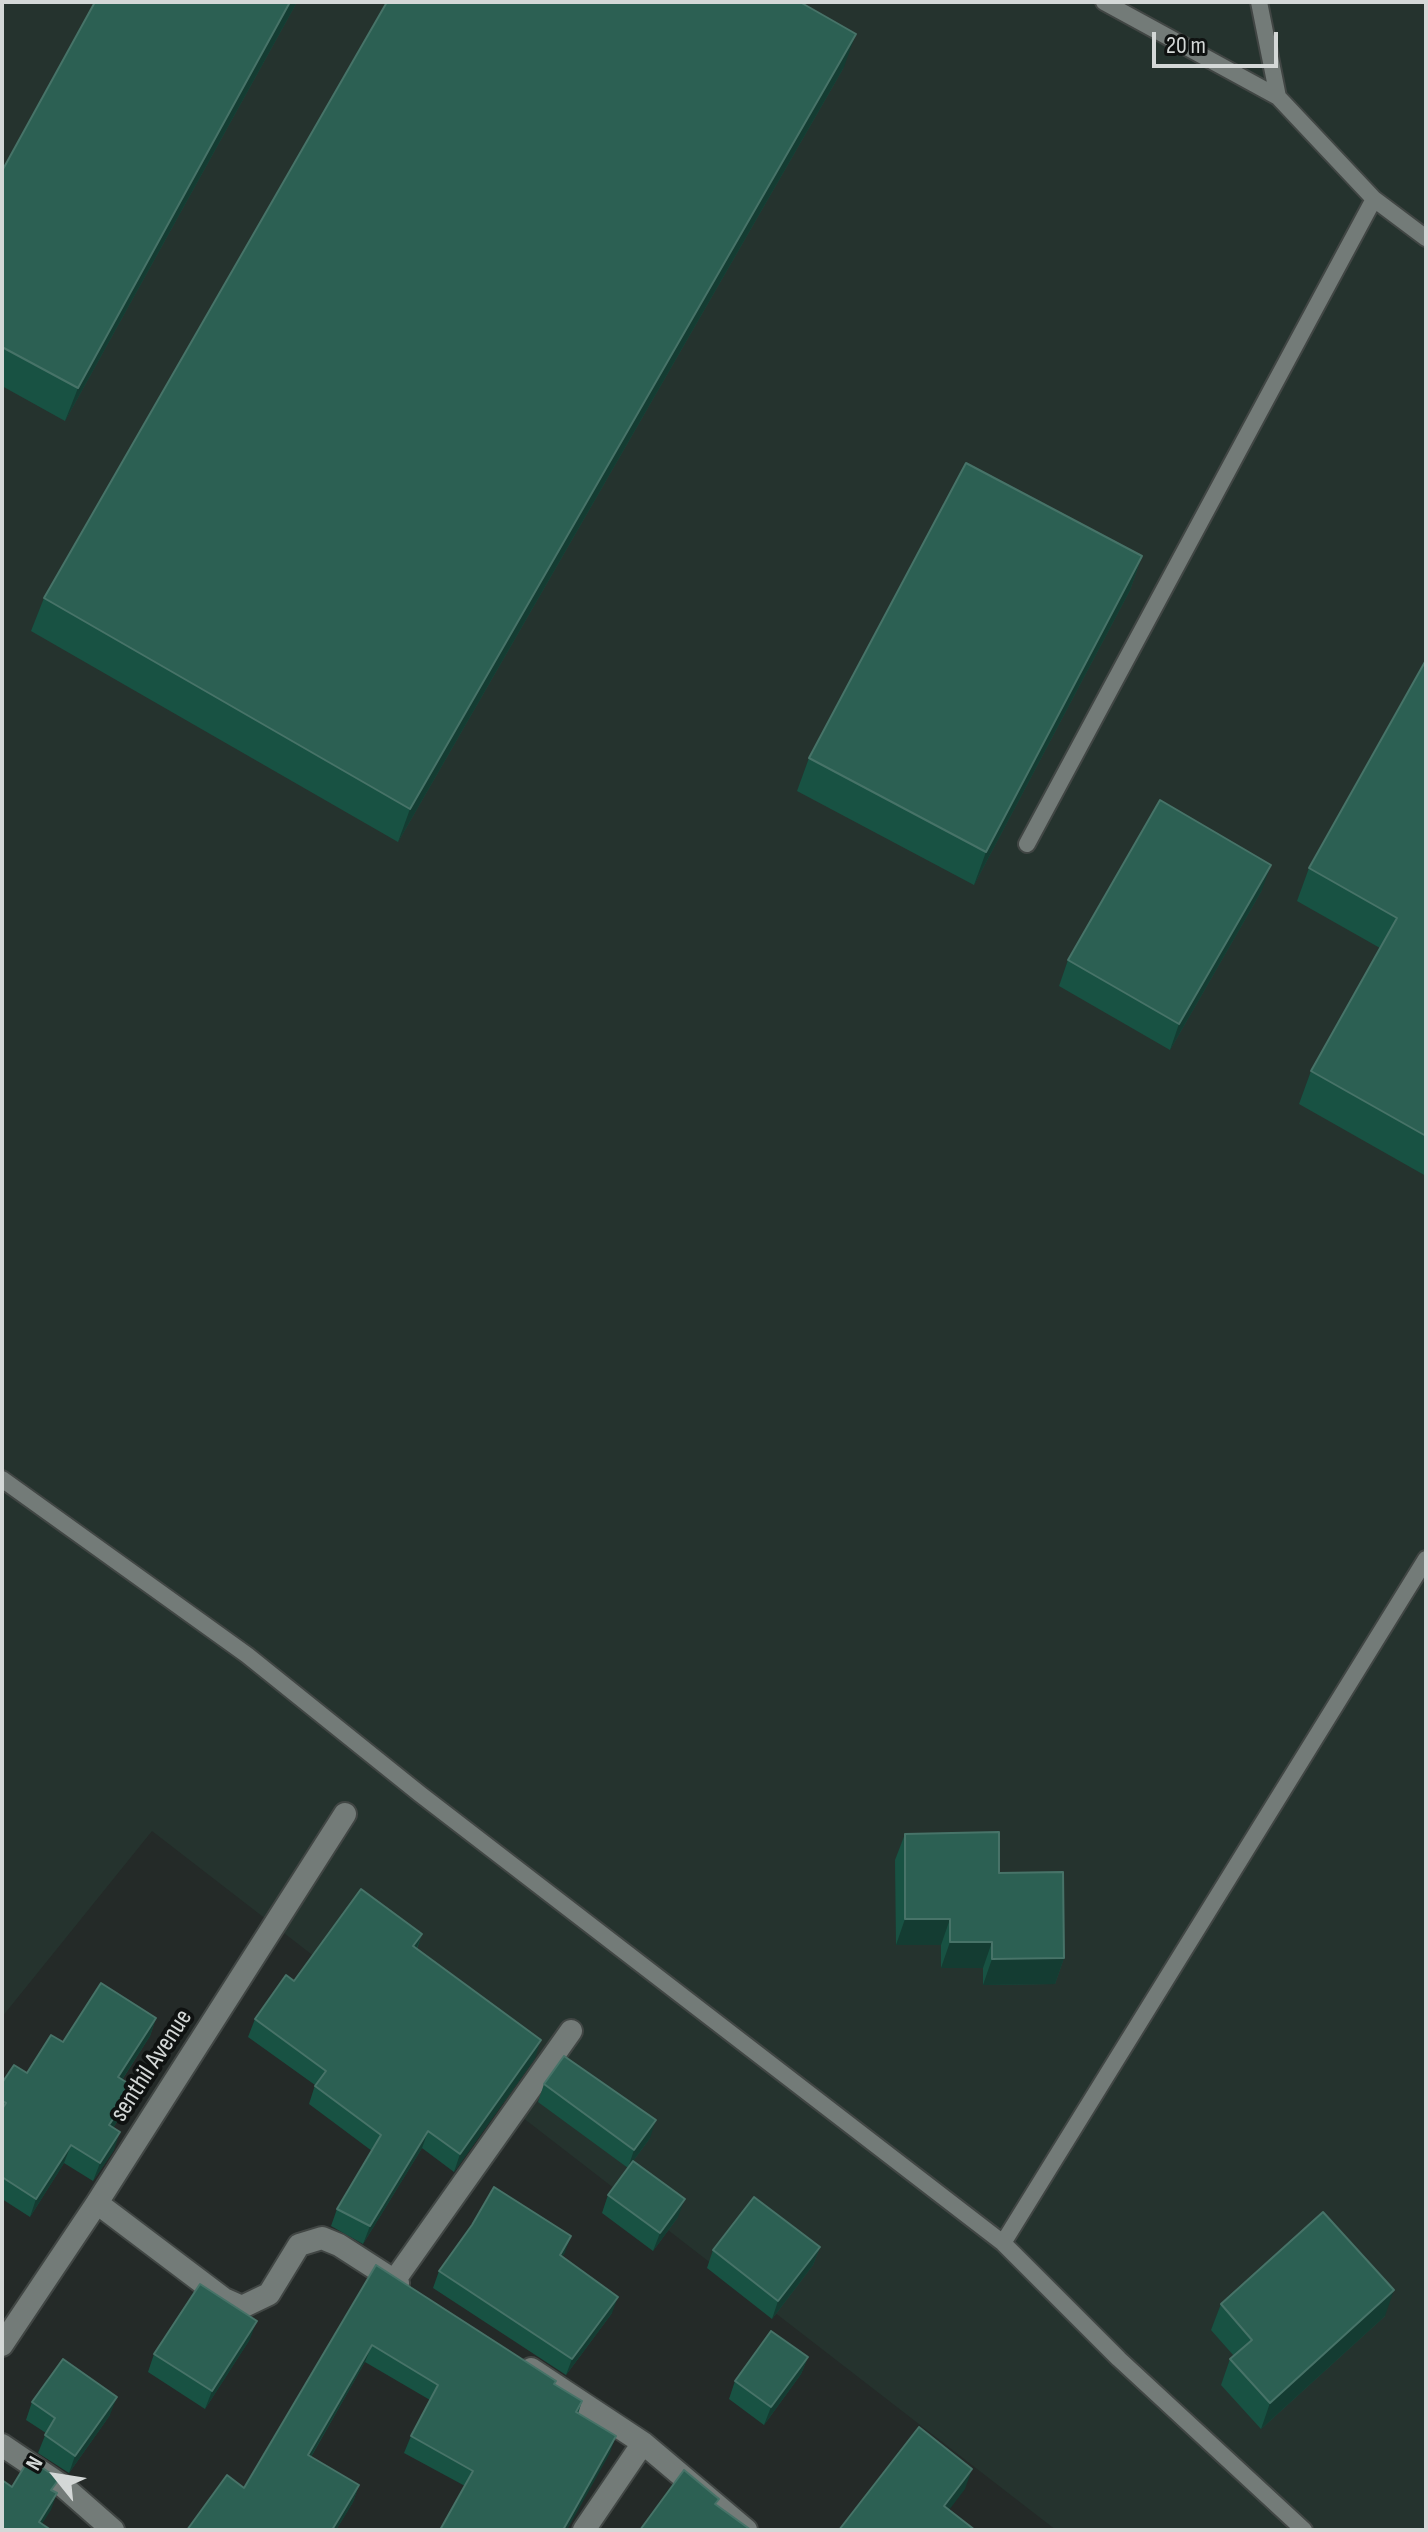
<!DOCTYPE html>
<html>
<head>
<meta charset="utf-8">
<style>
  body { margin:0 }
  #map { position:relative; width:1428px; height:2532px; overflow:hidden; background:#242a28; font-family:"Sofia Sans Condensed",sans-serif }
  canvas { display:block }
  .frame { position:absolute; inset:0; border:4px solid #d4d8d7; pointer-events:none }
  .north { position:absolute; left:16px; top:2436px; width:80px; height:80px; -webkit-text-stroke:6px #0f1211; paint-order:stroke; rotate:300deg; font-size:22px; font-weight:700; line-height:32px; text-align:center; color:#d4d8d7 }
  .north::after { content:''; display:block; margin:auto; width:28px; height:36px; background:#d4d8d7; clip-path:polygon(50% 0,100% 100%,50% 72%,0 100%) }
  .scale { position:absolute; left:1152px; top:32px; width:126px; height:36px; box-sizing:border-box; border:4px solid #d4d8d7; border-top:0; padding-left:10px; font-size:24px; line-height:28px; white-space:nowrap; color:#d4d8d7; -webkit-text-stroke:6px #0f1211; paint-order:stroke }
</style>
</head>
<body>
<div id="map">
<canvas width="1428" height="2532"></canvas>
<div class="frame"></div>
<div class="north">N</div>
<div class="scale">20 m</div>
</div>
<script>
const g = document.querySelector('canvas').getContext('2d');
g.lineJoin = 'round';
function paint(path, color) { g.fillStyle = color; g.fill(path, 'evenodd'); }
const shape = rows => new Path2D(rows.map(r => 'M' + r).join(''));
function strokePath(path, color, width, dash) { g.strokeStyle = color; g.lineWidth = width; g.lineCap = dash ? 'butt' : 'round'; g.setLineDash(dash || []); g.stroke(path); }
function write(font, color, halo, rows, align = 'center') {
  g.font = font + ' "Sofia Sans Condensed",sans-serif'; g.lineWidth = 8; g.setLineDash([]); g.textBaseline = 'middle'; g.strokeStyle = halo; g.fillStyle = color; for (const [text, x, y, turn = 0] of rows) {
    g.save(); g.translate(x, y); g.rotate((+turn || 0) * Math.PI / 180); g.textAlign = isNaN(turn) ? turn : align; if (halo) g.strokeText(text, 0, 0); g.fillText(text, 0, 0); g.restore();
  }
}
const built = shape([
  [2,2,1426,2,1426,2530,1056,2530,152,1831,2,2017]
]);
const service = shape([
  [1104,2,1278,97,1374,199,1426,238],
  [1259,2,1278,97],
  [1027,844,1374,199],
  [2,1479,247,1655,420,1794,1003,2243,1119,2359,1304,2530],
  [1003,2243,1426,1559]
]);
const minor = shape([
  [97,2203,224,2299,242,2307,269,2294,299,2245,322,2238,339,2245,398,2283],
  [394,2281,571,2031],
  [2,2345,97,2203,345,1814],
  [531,2369,643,2443,746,2530],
  [2,2445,64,2487,113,2530],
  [584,2530,643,2443]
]);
const wall = shape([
  [297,2,65,421,2,386,2,171],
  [844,67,398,842,31,631,44,598],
  [1142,556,1130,590,974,885,797,791,809,758],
  [1426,660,1426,1176,1299,1104,1311,1071,1380,948,1297,901,1309,868],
  [1262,890,1170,1050,1059,986,1068,960],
  [905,1834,999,1873,1064,1958,1055,1984,983,1985,983,1968,941,1968,941,1945,896,1945,895,1860],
  [422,1934,417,1949,535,2058,454,2172,422,2148,363,2244,331,2226,337,2209,372,2151,309,2104,315,2085,248,2037,255,2019,294,1981],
  [156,2018,150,2036,122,2080,134,2087,128,2105,113,2128,114,2150,93,2181,64,2163,30,2217,2,2199,2,2083,27,2073,63,2042],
  [544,2084,650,2138,628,2168,538,2102],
  [608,2195,678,2217,653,2251,602,2213],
  [820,2247,813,2265,772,2319,707,2268,713,2250],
  [565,2252,562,2257,612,2313,566,2375,433,2288,439,2271],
  [376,2265,556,2381,554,2385,582,2401,578,2414,610,2453,465,2486,404,2453,411,2436,430,2400,365,2362,311,2457,359,2485,353,2502,336,2530,187,2530,244,2488],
  [1221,2304,1385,2316,1261,2429,1221,2385,1230,2359,1234,2356,1211,2330],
  [250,2339,205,2409,148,2372,154,2354],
  [808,2357,801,2374,764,2425,729,2399,735,2381],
  [32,2402,110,2415,69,2473,38,2453,46,2433,26,2420]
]);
const shadedWall = shape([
  [290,2,297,2,65,421,78,388],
  [856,34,844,67,398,842,410,809],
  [1142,556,1130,590,974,885,986,852],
  [1271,865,1262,890,1170,1050,1179,1024],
  [905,1919,950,1919,941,1945,896,1945],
  [422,1934,415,1952,413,1946],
  [950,1942,992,1942,983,1968,941,1968],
  [1064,1958,1055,1984,983,1985,992,1959],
  [156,2018,150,2036,112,2095,118,2077],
  [541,2040,535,2058,454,2172,460,2154],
  [134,2087,128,2105,103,2143,109,2125],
  [656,2120,650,2138,628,2168,634,2150],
  [428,2131,422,2148,363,2244,370,2226],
  [120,2132,114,2150,93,2181,100,2163],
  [71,2145,64,2163,30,2217,36,2199],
  [685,2199,678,2217,653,2251,660,2233],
  [571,2236,565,2252,554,2271,560,2255],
  [820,2247,813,2265,772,2319,778,2301],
  [1394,2290,1385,2316,1261,2429,1270,2403],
  [618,2297,612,2313,566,2375,572,2359],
  [257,2321,250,2339,205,2409,212,2391],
  [372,2345,365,2362,302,2472,308,2455],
  [808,2357,801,2374,764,2425,771,2407],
  [117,2397,110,2415,69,2473,75,2456],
  [616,2436,610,2453,567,2530,563,2530],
  [972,2469,965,2489,937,2526,944,2506],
  [359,2485,353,2502,336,2530,332,2530],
  [57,2493,51,2510,38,2530,39,2522]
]);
const building = shape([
  [95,2,290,2,78,388,2,347,2,171,95,2],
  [387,2,800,2,856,34,410,809,44,598,387,2],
  [966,463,1142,556,986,852,809,758,966,463],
  [1426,660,1426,1136,1311,1071,1397,918,1309,868,1426,660],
  [1160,800,1271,865,1179,1024,1068,960,1160,800],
  [999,1832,999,1873,1063,1872,1064,1958,992,1959,992,1942,950,1942,950,1919,905,1919,905,1834,999,1832],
  [361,1889,422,1934,413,1946,541,2040,460,2154,428,2131,370,2226,337,2209,381,2135,315,2086,326,2071,255,2019,286,1975,294,1981,361,1889],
  [101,1983,156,2018,118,2077,134,2087,109,2125,120,2132,100,2163,71,2145,36,2199,2,2177,2,2109,6,2103,2,2101,2,2083,14,2065,27,2073,51,2035,63,2042,101,1983],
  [564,2056,656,2120,634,2150,544,2084,564,2056],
  [633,2161,685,2199,660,2233,608,2195,633,2161],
  [494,2187,571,2236,560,2255,618,2297,572,2359,439,2271,472,2225,494,2187],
  [754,2197,820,2247,778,2301,713,2250,754,2197],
  [1323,2212,1394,2290,1270,2403,1230,2359,1252,2340,1221,2304,1323,2212],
  [376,2265,556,2381,554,2384,582,2401,576,2412,616,2436,563,2530,440,2530,473,2471,411,2436,438,2385,372,2345,308,2455,359,2485,332,2530,187,2530,227,2475,244,2488,376,2265],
  [200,2284,257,2321,212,2391,154,2354,200,2284],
  [771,2331,808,2357,771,2407,735,2381,771,2331],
  [63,2359,117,2397,75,2456,45,2435,55,2418,32,2402,63,2359],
  [919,2427,972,2469,944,2506,975,2530,839,2530,919,2427],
  [29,2459,59,2479,51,2490,57,2493,39,2522,51,2530,2,2530,2,2480,12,2487,29,2459],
  [684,2470,719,2499,715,2504,751,2530,640,2530,684,2470]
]);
const streetNames = [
  ["senthil Avenue",152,2066,-57]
];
paint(built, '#25332e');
strokePath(service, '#414644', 20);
strokePath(minor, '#414644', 26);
strokePath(service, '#737b78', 16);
strokePath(minor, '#737b78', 22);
paint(wall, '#185243');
paint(shadedWall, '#143c32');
paint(building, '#2c6053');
strokePath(building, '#477368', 2);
write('26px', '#d4d8d7', '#0f1211', streetNames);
</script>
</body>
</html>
